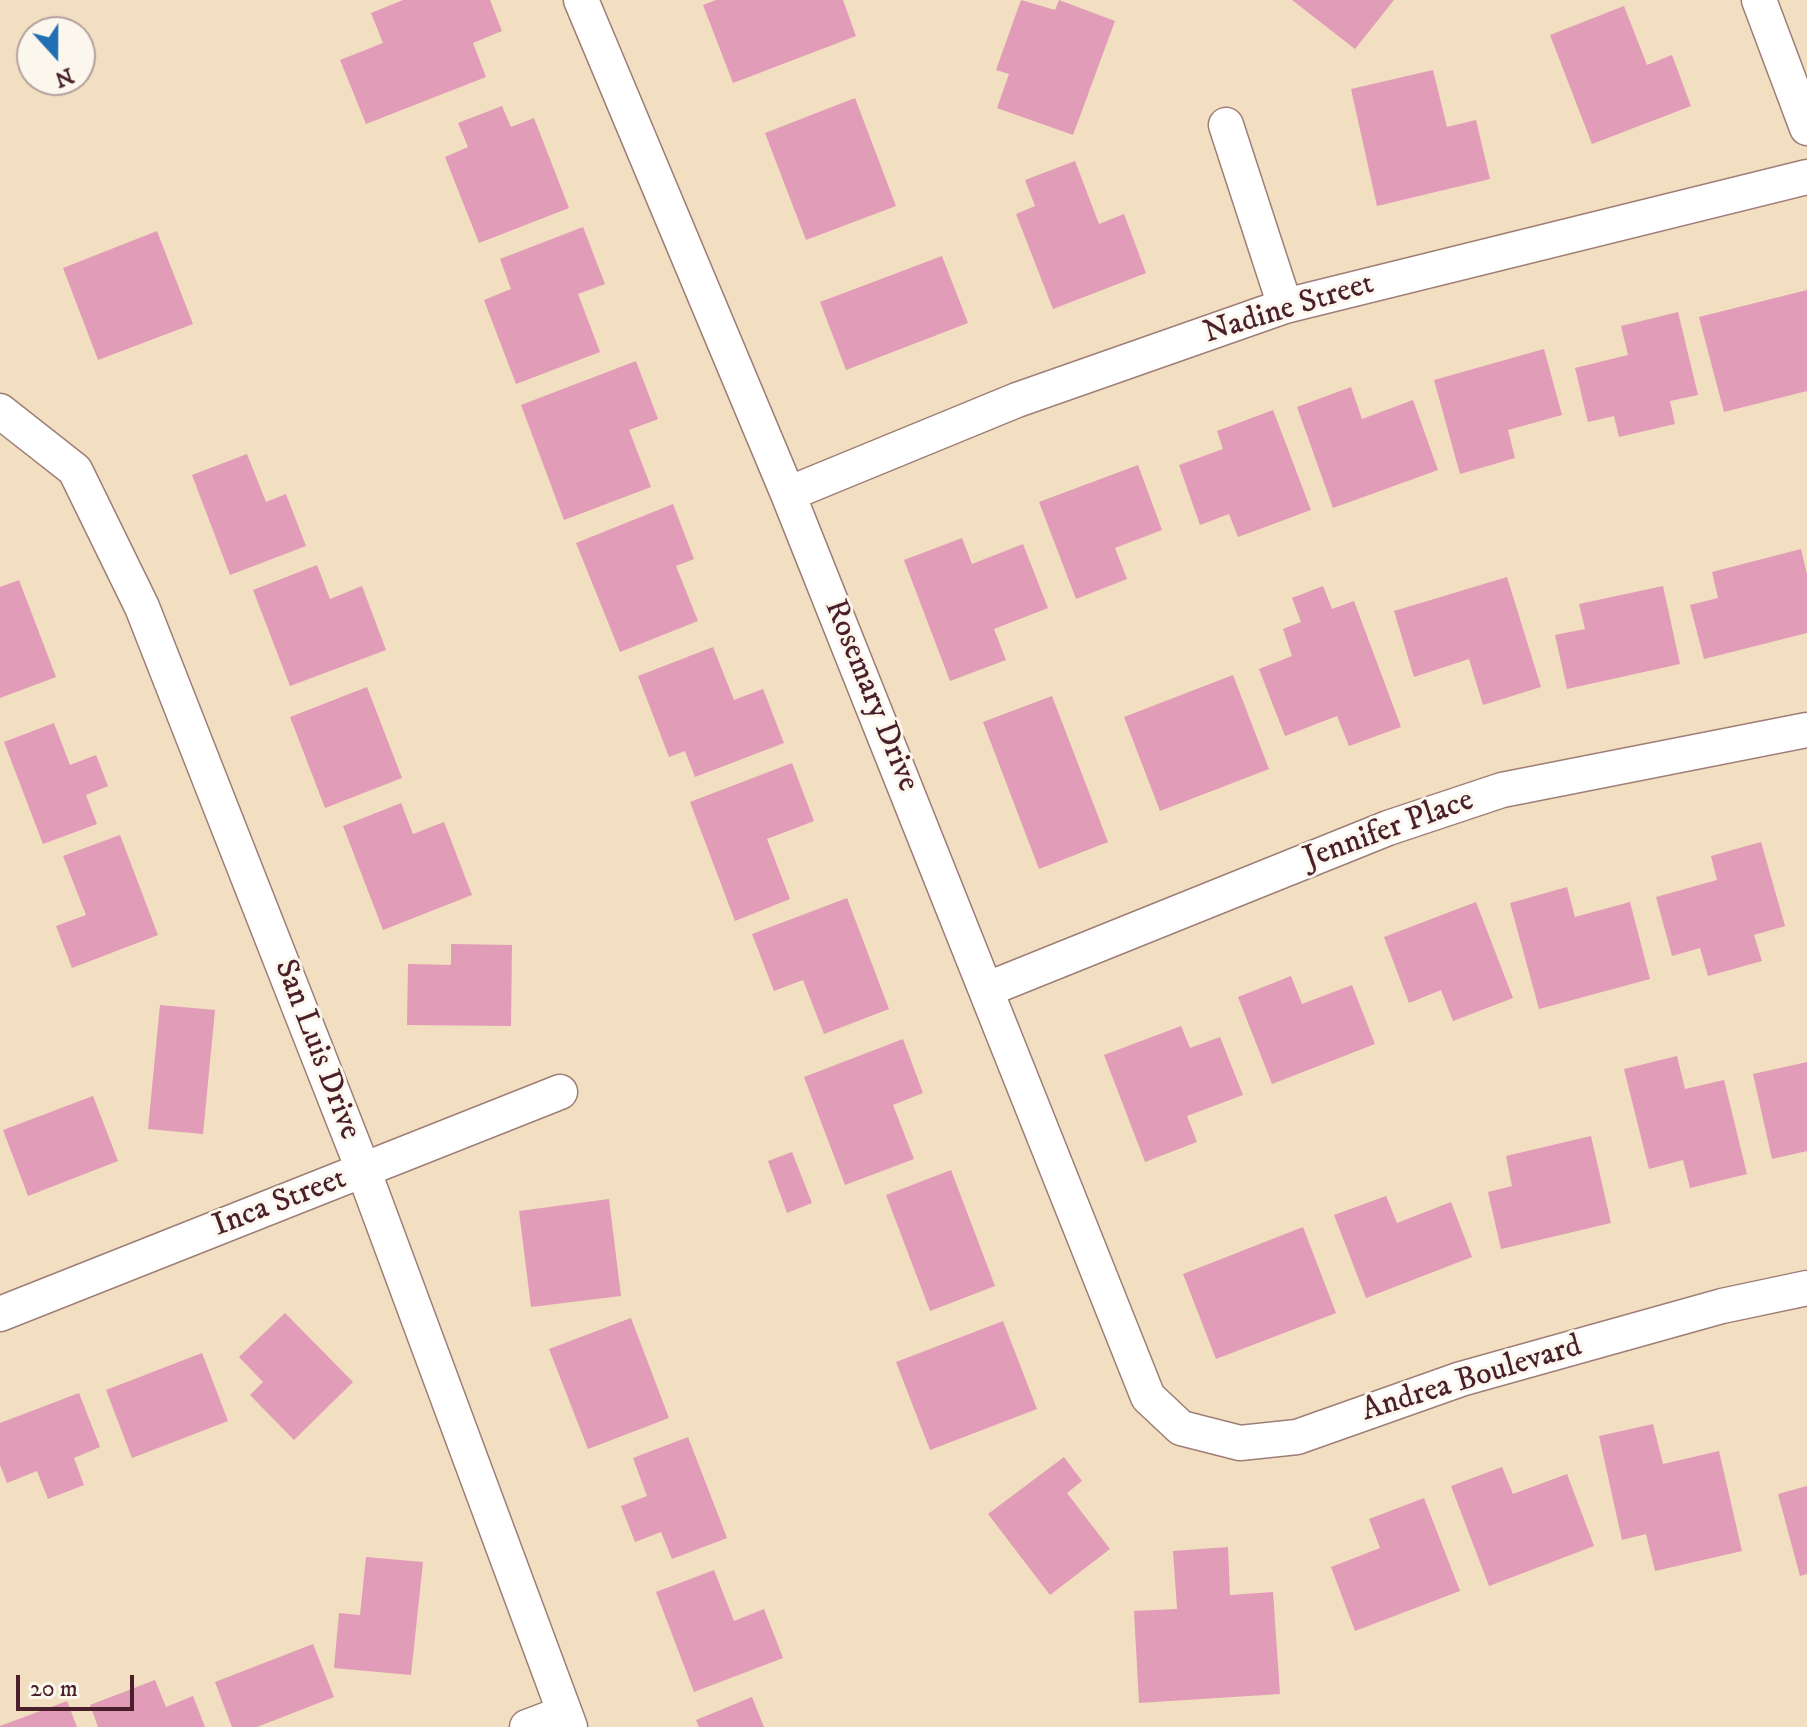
<!DOCTYPE html>
<html>
<head>
<meta charset="utf-8">
<style>
  body { margin:0 }
  #map { position:relative; width:1807px; height:1727px; overflow:hidden; background:#f2dec1; font-family:"IM FELL DW Pica",serif }
  canvas { display:block }
  .north { position:absolute; left:16px; top:16px; width:80px; height:80px; box-sizing:border-box; background:#fbf7ec; border:2px solid #b4a19f; border-radius:50%; rotate:159deg; font-size:22px; font-weight:700; line-height:32px; text-align:center; color:#4a1f2b }
  .north::after { content:''; display:block; margin:auto; width:28px; height:36px; background:#1f6fb2; clip-path:polygon(50% 0,100% 100%,50% 72%,0 100%) }
  .scale { position:absolute; left:16px; top:1675px; width:118px; height:36px; box-sizing:border-box; border:4px solid #4a1f2b; border-top:0; padding-left:10px; font-size:24px; line-height:28px; white-space:nowrap; color:#4a1f2b; -webkit-text-stroke:6px #fbf7ec; paint-order:stroke }
</style>
</head>
<body>
<div id="map">
<canvas width="1807" height="1727"></canvas>
<div class="north">N</div>
<div class="scale">20 m</div>
</div>
<script>
const g = document.querySelector('canvas').getContext('2d');
g.lineJoin = 'round';
function paint(path, color) { g.fillStyle = color; g.fill(path, 'evenodd'); }
const shape = rows => new Path2D(rows.map(r => 'M' + r).join(''));
function strokePath(path, color, width, dash) { g.strokeStyle = color; g.lineWidth = width; g.lineCap = dash ? 'butt' : 'round'; g.setLineDash(dash || []); g.stroke(path); }
function write(font, color, halo, rows, align = 'center') {
  g.font = font + ' "IM FELL DW Pica",serif'; g.lineWidth = 6; g.setLineDash([]); g.textBaseline = 'middle'; g.strokeStyle = halo; g.fillStyle = color; for (const [text, x, y, turn = 0] of rows) {
    g.save(); g.translate(x, y); g.rotate((+turn || 0) * Math.PI / 180); g.textAlign = isNaN(turn) ? turn : align; if (halo) g.strokeText(text, 0, 0); g.fillText(text, 0, 0); g.restore();
  }
}
const building = shape([
  [403,0,490,0,502,31,473,43,486,77,366,124,340,60,383,43,371,13],
  [716,0,843,0,856,36,733,83,703,5],
  [1021,0,1055,10,1059,0,1115,21,1073,135,997,108,1009,74,996,70],
  [1292,0,1394,0,1355,49],
  [1624,6,1647,65,1672,55,1691,106,1592,144,1550,35],
  [1433,70,1447,127,1476,120,1490,179,1377,206,1351,89],
  [855,98,896,206,806,240,765,133],
  [502,106,511,127,534,118,569,208,479,243,445,157,468,147,458,123],
  [1075,161,1099,224,1124,214,1146,273,1053,309,1016,214,1035,206,1025,180],
  [583,227,605,284,578,294,600,352,516,384,484,300,511,289,500,259],
  [157,231,193,324,98,360,63,268],
  [942,256,968,323,846,370,820,302],
  [1807,290,1807,391,1724,412,1699,317],
  [1678,312,1698,395,1670,401,1675,424,1619,437,1614,416,1588,422,1575,368,1628,355,1621,326],
  [1544,349,1562,415,1508,430,1515,458,1460,474,1434,380],
  [636,361,658,419,629,430,651,487,564,520,521,405],
  [1351,387,1362,419,1413,400,1438,470,1333,508,1297,407],
  [1273,410,1311,510,1238,537,1229,514,1200,525,1179,465,1223,449,1217,431],
  [247,454,266,502,286,494,306,546,230,575,192,475],
  [1138,465,1162,530,1115,548,1127,579,1076,599,1039,502],
  [673,504,694,559,676,566,698,621,620,652,576,543],
  [962,538,972,564,1023,544,1048,608,994,629,1006,660,950,681,904,560],
  [1801,549,1807,574,1807,633,1704,659,1690,605,1718,598,1712,572],
  [317,565,330,599,362,586,386,650,290,686,253,590],
  [1507,577,1541,687,1483,705,1469,659,1414,677,1394,611],
  [19,580,56,677,0,698,0,587],
  [1323,586,1332,609,1354,601,1401,727,1349,746,1337,716,1285,736,1259,669,1292,656,1283,629,1301,622,1292,598],
  [1663,586,1680,664,1567,689,1555,635,1585,629,1579,604],
  [713,647,734,700,763,689,784,743,695,777,685,751,669,757,638,676],
  [1233,675,1269,769,1160,811,1124,717],
  [367,687,402,778,325,808,290,717],
  [1052,696,1108,842,1039,869,983,722],
  [54,723,70,765,96,755,108,786,86,795,97,824,43,844,4,742],
  [792,763,814,821,767,839,790,899,735,921,690,802],
  [401,803,413,834,444,822,472,895,383,930,343,826],
  [120,835,158,935,72,968,56,926,86,915,63,856],
  [1761,842,1785,926,1754,935,1762,961,1708,976,1700,948,1672,956,1656,897,1717,880,1711,856],
  [1567,887,1575,917,1630,902,1650,979,1539,1009,1510,903],
  [847,898,889,1009,824,1034,803,980,774,991,752,934],
  [1476,902,1513,998,1453,1021,1441,990,1409,1003,1384,937],
  [451,944,512,945,511,1026,407,1025,408,964,451,965],
  [1291,976,1302,1004,1352,985,1375,1044,1272,1084,1238,997],
  [160,1005,215,1010,203,1134,148,1129],
  [1181,1026,1190,1048,1220,1037,1243,1095,1187,1116,1197,1142,1145,1162,1104,1055],
  [903,1039,923,1093,893,1105,914,1159,845,1185,804,1077],
  [1677,1056,1685,1089,1724,1080,1747,1174,1690,1188,1683,1160,1649,1169,1624,1069],
  [1807,1062,1807,1151,1772,1159,1753,1074],
  [93,1096,118,1161,28,1196,3,1130],
  [1591,1136,1611,1223,1501,1249,1488,1192,1512,1186,1506,1156],
  [792,1152,812,1203,787,1213,768,1161],
  [951,1170,995,1286,930,1311,886,1195],
  [1386,1196,1397,1223,1451,1202,1472,1257,1366,1298,1334,1215],
  [609,1199,621,1296,531,1307,519,1211],
  [1303,1227,1336,1313,1216,1359,1183,1274],
  [285,1313,353,1382,294,1440,250,1395,263,1382,239,1357],
  [631,1318,669,1418,588,1449,549,1349],
  [1003,1321,1037,1409,930,1450,896,1362],
  [202,1353,228,1421,132,1458,106,1390],
  [79,1393,100,1447,74,1458,84,1485,48,1499,37,1471,7,1483,0,1465,0,1423],
  [1653,1424,1663,1464,1719,1451,1742,1551,1655,1571,1646,1534,1622,1540,1599,1436],
  [688,1437,727,1538,672,1559,661,1532,635,1542,621,1506,647,1496,633,1458],
  [1064,1457,1082,1481,1067,1493,1110,1549,1050,1595,988,1514],
  [1502,1467,1513,1494,1567,1474,1594,1546,1489,1586,1451,1486],
  [1807,1486,1807,1574,1800,1576,1778,1494],
  [1424,1498,1460,1591,1355,1631,1331,1567,1380,1548,1369,1519],
  [1228,1547,1230,1595,1273,1592,1280,1694,1139,1703,1134,1611,1177,1609,1173,1551],
  [366,1557,423,1562,411,1675,334,1668,339,1613,360,1615],
  [714,1570,734,1621,764,1609,783,1658,694,1692,656,1592],
  [313,1644,334,1697,257,1727,232,1727,215,1682],
  [155,1680,166,1707,193,1696,205,1727,98,1727,90,1705],
  [752,1697,764,1727,699,1727,696,1720],
  [67,1701,77,1727,0,1727,0,1726]
]);
const street = shape([
  [581,0,788,494,1148,1397,1181,1428,1240,1443,1297,1437,1461,1379,1722,1306,1807,1288],
  [1759,0,1807,128],
  [1226,125,1285,306],
  [0,411,75,470,142,607,364,1172,570,1727],
  [788,494,1017,400,1285,306,1807,177],
  [988,989,1388,828,1502,790,1807,730],
  [0,1314,560,1092],
  [527,1727,564,1713]
]);
const streetNames = [
  ["Nadine Street",1289,310,-17],
  ["Rosemary Drive",870,696,68],
  ["Jennifer Place",1389,831,-20],
  ["San Luis Drive",316,1050,69],
  ["Inca Street",280,1204,-21],
  ["Andrea Boulevard",1472,1380,-17]
];
paint(building, '#e19cb7');
strokePath(street, '#9e7e76', 37);
strokePath(street, '#fff', 34);
write('32px', '#4a1f2b', '#fbf7ec', streetNames);
</script>
</body>
</html>
